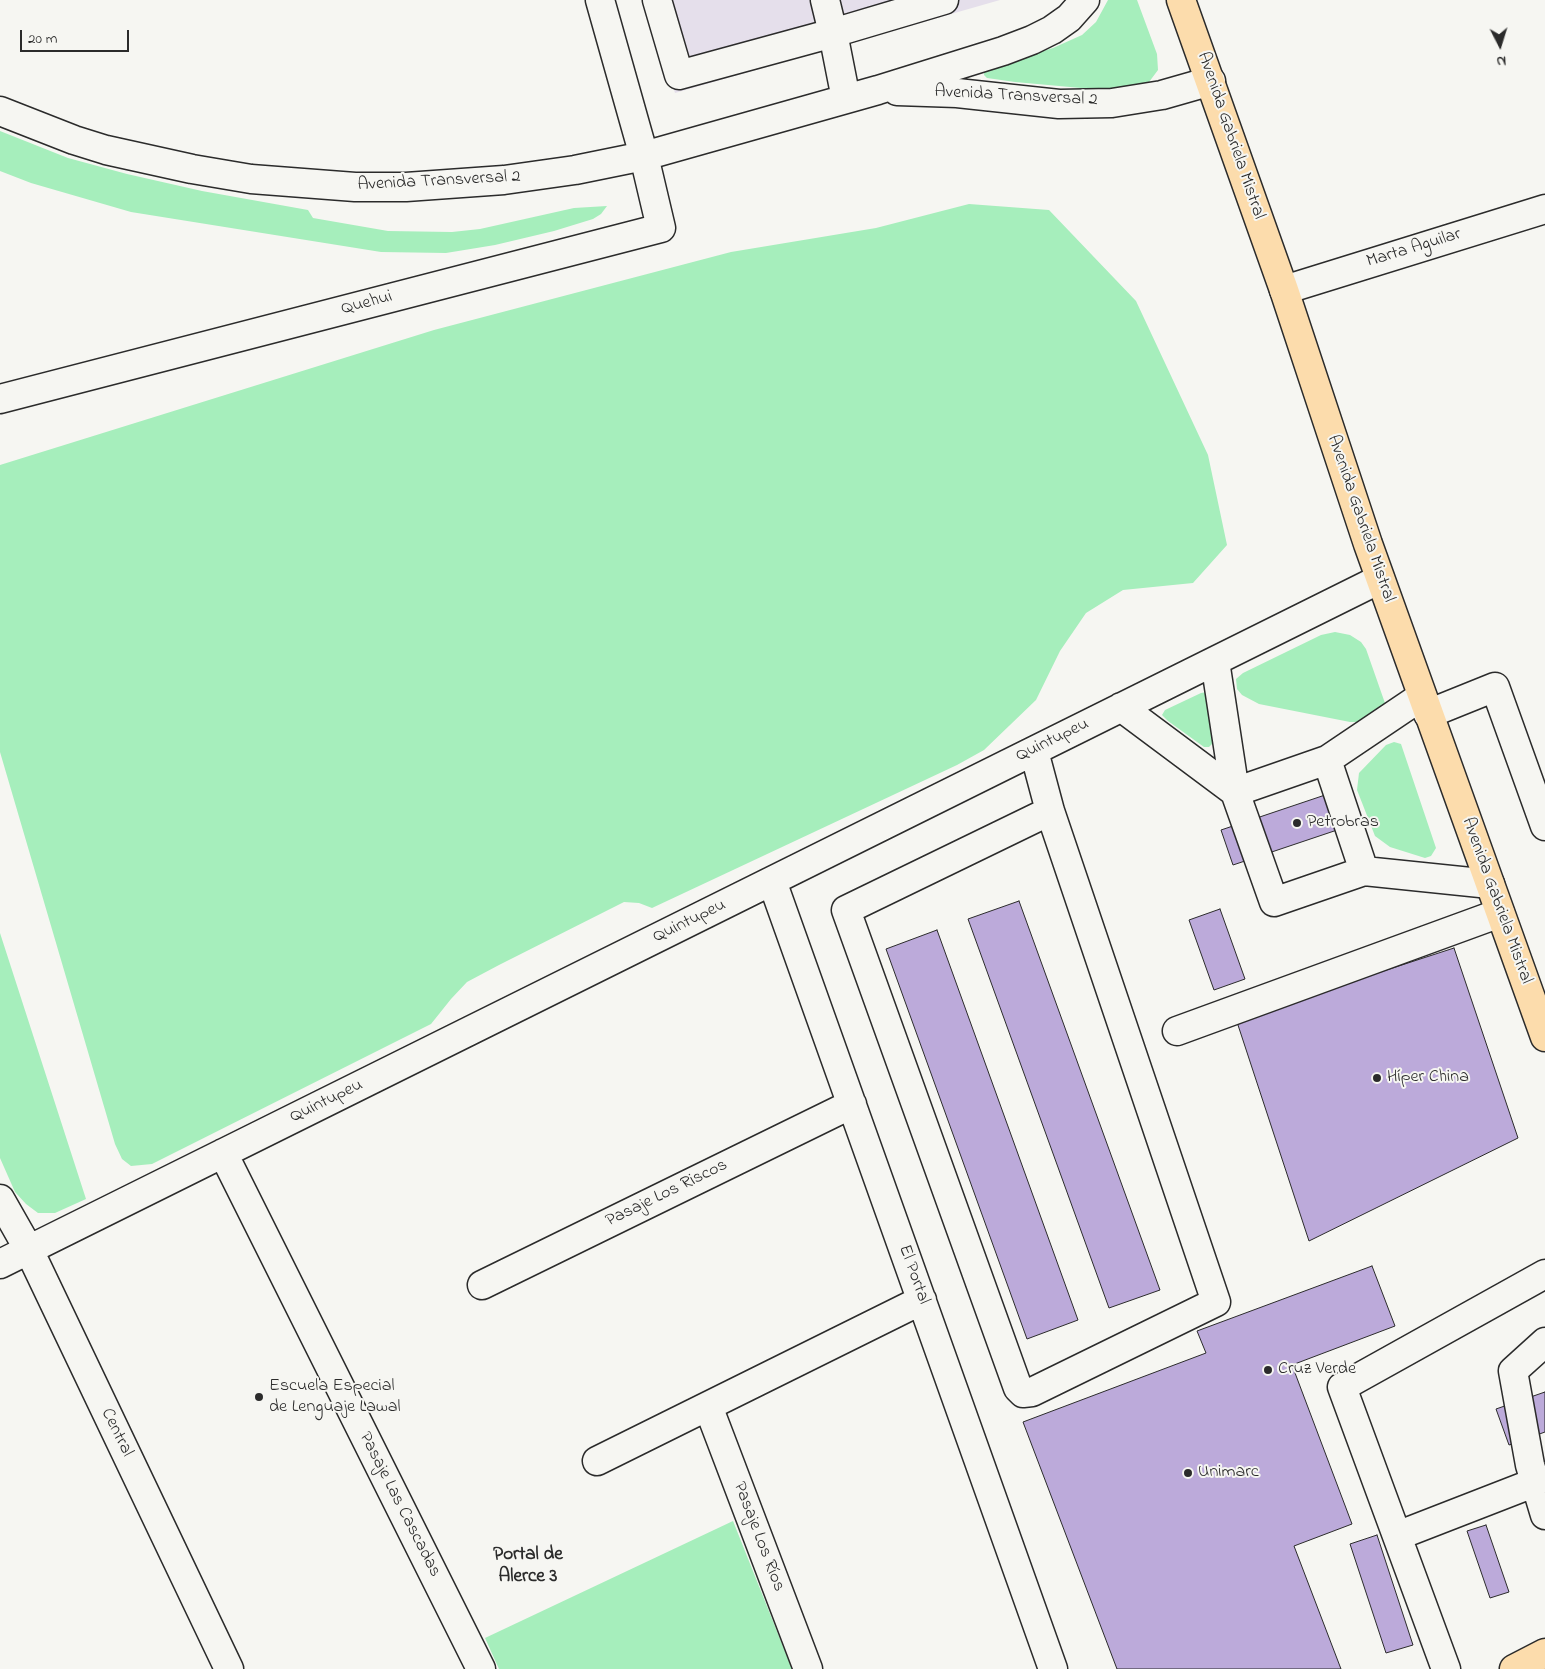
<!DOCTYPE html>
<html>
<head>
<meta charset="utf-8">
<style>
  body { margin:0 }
  #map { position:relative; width:1545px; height:1669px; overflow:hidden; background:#f6f6f2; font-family:"Indie Flower",sans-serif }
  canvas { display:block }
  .north { position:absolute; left:1475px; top:20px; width:50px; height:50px; -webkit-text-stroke:4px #f6f6f2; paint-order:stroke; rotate:175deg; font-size:14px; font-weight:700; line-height:20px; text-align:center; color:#2b2b2b }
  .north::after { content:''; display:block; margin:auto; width:18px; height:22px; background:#2b2b2b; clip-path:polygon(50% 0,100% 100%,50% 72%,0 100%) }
  .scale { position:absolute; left:20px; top:30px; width:109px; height:22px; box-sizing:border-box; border:2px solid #2b2b2b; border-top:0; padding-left:6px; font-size:15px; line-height:18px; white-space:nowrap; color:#2b2b2b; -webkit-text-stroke:4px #f6f6f2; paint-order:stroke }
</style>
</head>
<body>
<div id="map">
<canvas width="1545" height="1669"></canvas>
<div class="north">N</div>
<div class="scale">20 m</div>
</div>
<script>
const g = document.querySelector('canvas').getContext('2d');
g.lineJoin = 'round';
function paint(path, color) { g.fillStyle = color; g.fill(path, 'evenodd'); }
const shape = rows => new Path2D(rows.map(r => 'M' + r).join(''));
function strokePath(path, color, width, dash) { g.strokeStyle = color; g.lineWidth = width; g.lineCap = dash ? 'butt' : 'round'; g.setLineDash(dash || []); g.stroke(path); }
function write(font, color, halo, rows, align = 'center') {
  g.font = font + ' "Indie Flower",sans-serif'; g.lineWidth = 4; g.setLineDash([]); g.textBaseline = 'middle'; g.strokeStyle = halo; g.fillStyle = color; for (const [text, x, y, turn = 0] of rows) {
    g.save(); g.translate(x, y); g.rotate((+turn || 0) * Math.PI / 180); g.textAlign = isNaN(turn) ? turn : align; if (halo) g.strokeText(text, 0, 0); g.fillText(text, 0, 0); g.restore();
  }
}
const built = shape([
  [647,0,1000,0,675,93]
]);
const green = shape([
  [1108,0,1137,0,1157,54,1158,70,1149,82,1136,87,1112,89,1081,88,1015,82,987,78,984,75,984,72,990,67,1053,48,1082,35,1096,22],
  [0,131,68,158,127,174,202,191,308,210,313,218,388,231,452,232,480,229,574,208,607,206,601,214,593,219,554,231,495,245,446,253,381,252,131,212,31,183,0,171],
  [969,204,1049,210,1136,301,1208,455,1227,545,1193,583,1123,590,1086,613,1060,651,1036,700,984,750,957,765,652,908,639,903,624,902,499,965,467,982,451,999,431,1024,152,1164,131,1166,122,1159,115,1144,0,752,0,465,434,330,731,252,876,228],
  [1335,632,1350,635,1361,642,1366,649,1386,706,1362,722,1350,722,1259,704,1242,695,1237,689,1236,679,1243,673,1321,635],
  [1207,692,1215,701,1213,743,1209,747,1204,747,1168,721,1162,715,1165,710,1201,693],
  [1394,742,1401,744,1436,848,1431,856,1425,858,1390,847,1375,836,1357,790,1359,773,1386,745],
  [0,933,86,1199,55,1213,38,1213,26,1204,15,1192,0,1158],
  [733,1521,792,1669,499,1669,485,1638]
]);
const building = shape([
  [1343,789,1355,824,1233,865,1221,830,1343,789],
  [1019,901,1160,1290,1109,1308,968,919,1019,901],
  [1220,909,1245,979,1214,990,1189,920,1220,909],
  [937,930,1078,1320,1027,1339,886,949,937,930],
  [1454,948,1518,1138,1309,1241,1236,1019,1454,948],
  [1372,1266,1395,1326,1292,1365,1352,1524,1294,1546,1341,1669,1117,1669,1023,1422,1206,1353,1197,1331,1372,1266],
  [1545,1392,1545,1432,1509,1445,1496,1409,1545,1392],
  [1486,1525,1509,1592,1490,1598,1467,1531,1486,1525],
  [1377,1535,1413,1645,1386,1653,1350,1544,1377,1535]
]);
const minor = shape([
  [657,0,679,75,833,33,944,0],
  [825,0,833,33,846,99],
  [897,91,957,93,1059,104,1112,103,1162,95,1211,81],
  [0,111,74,140,106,150,192,169,251,179,355,187,406,187,504,180,575,170,644,156,878,90,1003,51,1032,40,1052,30,1069,18,1085,0],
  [1284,290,1545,209],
  [0,399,661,228,644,156,600,0],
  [1215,661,1235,792,1274,902,1364,871,1490,884],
  [1121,707,1235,792,1327,760,1422,696],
  [1428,714,1495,687,1545,826],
  [1034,751,1050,811,1216,1302,1032,1392,1023,1393,1018,1388,846,910,1050,811],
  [1327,760,1364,871],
  [772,881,1053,1669],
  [1177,1031,1500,913],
  [223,1153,481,1669],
  [0,1199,29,1250,229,1669],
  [0,1264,1380,579],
  [482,1285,852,1104],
  [1545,1342,1513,1371,1530,1465,1545,1515],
  [708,1406,808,1669],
  [597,1461,922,1300],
  [1397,1536,1536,1482],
  [1446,1669,1342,1387,1545,1274]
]);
const major = shape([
  [1181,0,1284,290,1368,544,1545,1037],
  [1514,1669,1545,1653]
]);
const markers = [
  [1297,823,5,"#2b2b2b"],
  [1377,1078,5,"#2b2b2b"],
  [1268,1370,5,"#2b2b2b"],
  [259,1397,5,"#2b2b2b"],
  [1188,1473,5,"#2b2b2b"]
];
const streetNames = [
  ["Avenida Transversal 2",1016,97,3],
  ["Avenida Gabriela Mistral",1230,136,71],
  ["Avenida Transversal 2",439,182,-3],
  ["Marta Aguilar",1414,249,-17],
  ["Quehui",367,304,-15],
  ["Avenida Gabriela Mistral",1360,519,71],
  ["Quintupeu",1053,741,-26],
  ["Avenida Gabriela Mistral",1496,901,70],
  ["Quintupeu",690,922,-26],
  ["Quintupeu",327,1102,-26],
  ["Pasaje Los Riscos",667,1194,-26],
  ["El Portal",913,1275,70],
  ["Central",116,1433,64],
  ["Pasaje Las Cascadas",399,1505,63],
  ["Pasaje Los Ríos",758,1537,69]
];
const poiNames = [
  ["Petrobras",1307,823],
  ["Híper China",1387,1078],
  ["Cruz Verde",1278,1370],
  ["Escuela Especial",269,1387],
  ["de Lenguaje Lawal",269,1408],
  ["Unimarc",1198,1473]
];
const neighbourhoodNames = [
  ["Portal de",528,1556],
  ["Alerce 3",528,1578]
];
paint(built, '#e5dfeb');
paint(green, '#a6eebc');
paint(building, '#bcaada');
strokePath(building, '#2b2b2b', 1);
strokePath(minor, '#2b2b2b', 31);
strokePath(major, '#2b2b2b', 31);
strokePath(minor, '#f6f6f2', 28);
strokePath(major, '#fcdcac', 28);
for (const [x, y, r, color] of markers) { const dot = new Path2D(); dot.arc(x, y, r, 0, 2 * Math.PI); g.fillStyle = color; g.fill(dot); strokePath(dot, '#f6f6f2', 2); }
write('18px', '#2b2b2b', '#f6f6f2', streetNames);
write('18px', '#2b2b2b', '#f6f6f2', poiNames, 'left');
write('bold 19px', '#2b2b2b', '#f6f6f2', neighbourhoodNames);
</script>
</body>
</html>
